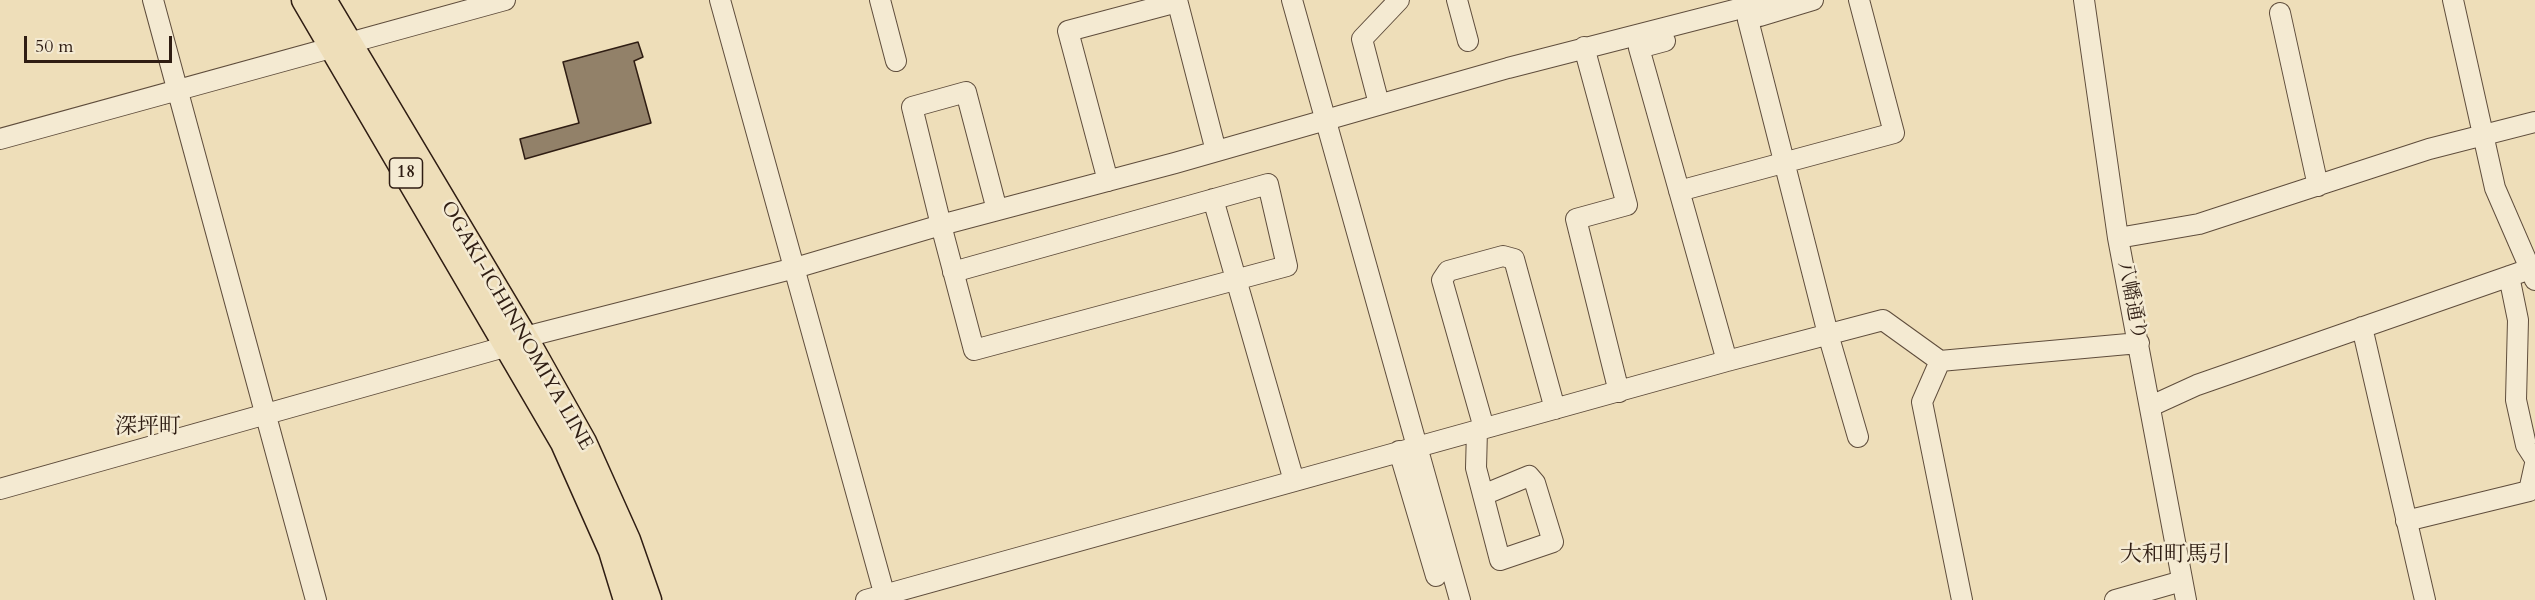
<!DOCTYPE html>
<html>
<head>
<meta charset="utf-8">
<style>
  body { margin:0 }
  #map { position:relative; width:2535px; height:600px; overflow:hidden; background:#eedeb9; font-family:Cardo,serif }
  canvas { display:block }
  .scale { position:absolute; left:24px; top:36px; width:148px; height:27px; box-sizing:border-box; border:3px solid #2f1d13; border-top:0; padding-left:8px; font-size:18px; line-height:21px; white-space:nowrap; color:#2f1d13; -webkit-text-stroke:4px #f4ead2; paint-order:stroke }
</style>
</head>
<body>
<div id="map">
<canvas width="2535" height="600"></canvas>
<div class="scale">50 m</div>
</div>
<script>
const g = document.querySelector('canvas').getContext('2d');
g.lineJoin = 'round';
function paint(path, color) { g.fillStyle = color; g.fill(path, 'evenodd'); }
const shape = rows => new Path2D(rows.map(r => 'M' + r).join(''));
function strokePath(path, color, width, dash) { g.strokeStyle = color; g.lineWidth = width; g.lineCap = dash ? 'butt' : 'round'; g.setLineDash(dash || []); g.stroke(path); }
function write(font, color, halo, rows, align = 'center') {
  g.font = font + ' Cardo,"Noto Serif JP",serif'; g.lineWidth = 5; g.setLineDash([]); g.textBaseline = 'middle'; g.strokeStyle = halo; g.fillStyle = color; for (const [text, x, y, turn = 0] of rows) {
    g.save(); g.translate(x, y); g.rotate((+turn || 0) * Math.PI / 180); g.textAlign = isNaN(turn) ? turn : align; if (halo) g.strokeText(text, 0, 0); g.fillText(text, 0, 0); g.restore();
  }
}
const building = shape([
  [638,42,643,57,634,61,651,123,525,159,520,139,579,123,563,62,638,42]
]);
const minor = shape([
  [153,0,316,600],
  [720,0,886,600],
  [880,0,896,61],
  [1177,0,1216,151],
  [1292,0,1460,600],
  [1457,0,1468,41],
  [2084,0,2118,238,2186,600],
  [2453,0,2495,188,2535,280],
  [2280,13,2318,186],
  [1760,16,1813,0],
  [1748,20,1828,334,1858,437],
  [1665,41,1639,48,1727,361],
  [1584,47,1627,205,1576,219,1619,392],
  [1379,104,1362,39,1399,0],
  [0,139,505,0],
  [1108,181,1068,31,1177,2],
  [1679,191,1894,133,1859,0],
  [1213,199,1294,481],
  [2118,238,2199,224,2429,149,2535,122],
  [953,272,1268,184,1287,266,974,350,941,225,912,107,966,92,997,210],
  [2509,276,2518,320,2516,400,2526,445,2535,459],
  [2362,327,2425,600],
  [525,337,795,268,941,225,1175,163,1508,68,1773,0],
  [1940,361,1922,402,1962,600],
  [2151,406,2197,385,2530,269],
  [1484,428,1442,280,1448,271,1503,256,1514,259,1555,409],
  [1477,430,1476,468,1500,560,1553,542,1535,483,1529,476,1483,495],
  [1399,451,1436,576],
  [0,489,508,346],
  [2406,521,2529,491,2535,464],
  [866,600,1727,361,1883,320,1940,361,2139,343],
  [2115,600,2182,581]
]);
const major = shape([
  [304,0,563,443,611,551,626,600],
  [324,0,525,337,584,442,628,540,649,600]
]);
const shields = [
  [406,173,33]
];
const shieldNames = [
  ["18",406,173]
];
const streetNames = [
  ["八幡通り",2131,301,79],
  ["OGAKI-ICHINNOMIYA LINE",516,326,60]
];
const quarterNames = [
  ["深坪町",148,428],
  ["大和町馬引",2175,556]
];
paint(building, '#928169');
strokePath(building, '#2f1d13', 1.5);
strokePath(minor, '#5f4d3c', 22);
strokePath(major, '#2f1d13', 27);
strokePath(minor, '#f4ead2', 20);
strokePath(major, '#eedeb9', 24);
for (const [x, y, w] of shields) { const box = new Path2D(); box.roundRect(x - w / 2, y - 15, w, 30, 4.5); g.fillStyle = '#f4ead2'; g.fill(box); strokePath(box, '#2f1d13', 1.5); }
write('bold 18px', '#2f1d13', null, shieldNames);
write('20px', '#2f1d13', '#f4ead2', streetNames);
write('22px', '#2f1d13', '#f4ead2', quarterNames);
</script>
</body>
</html>
